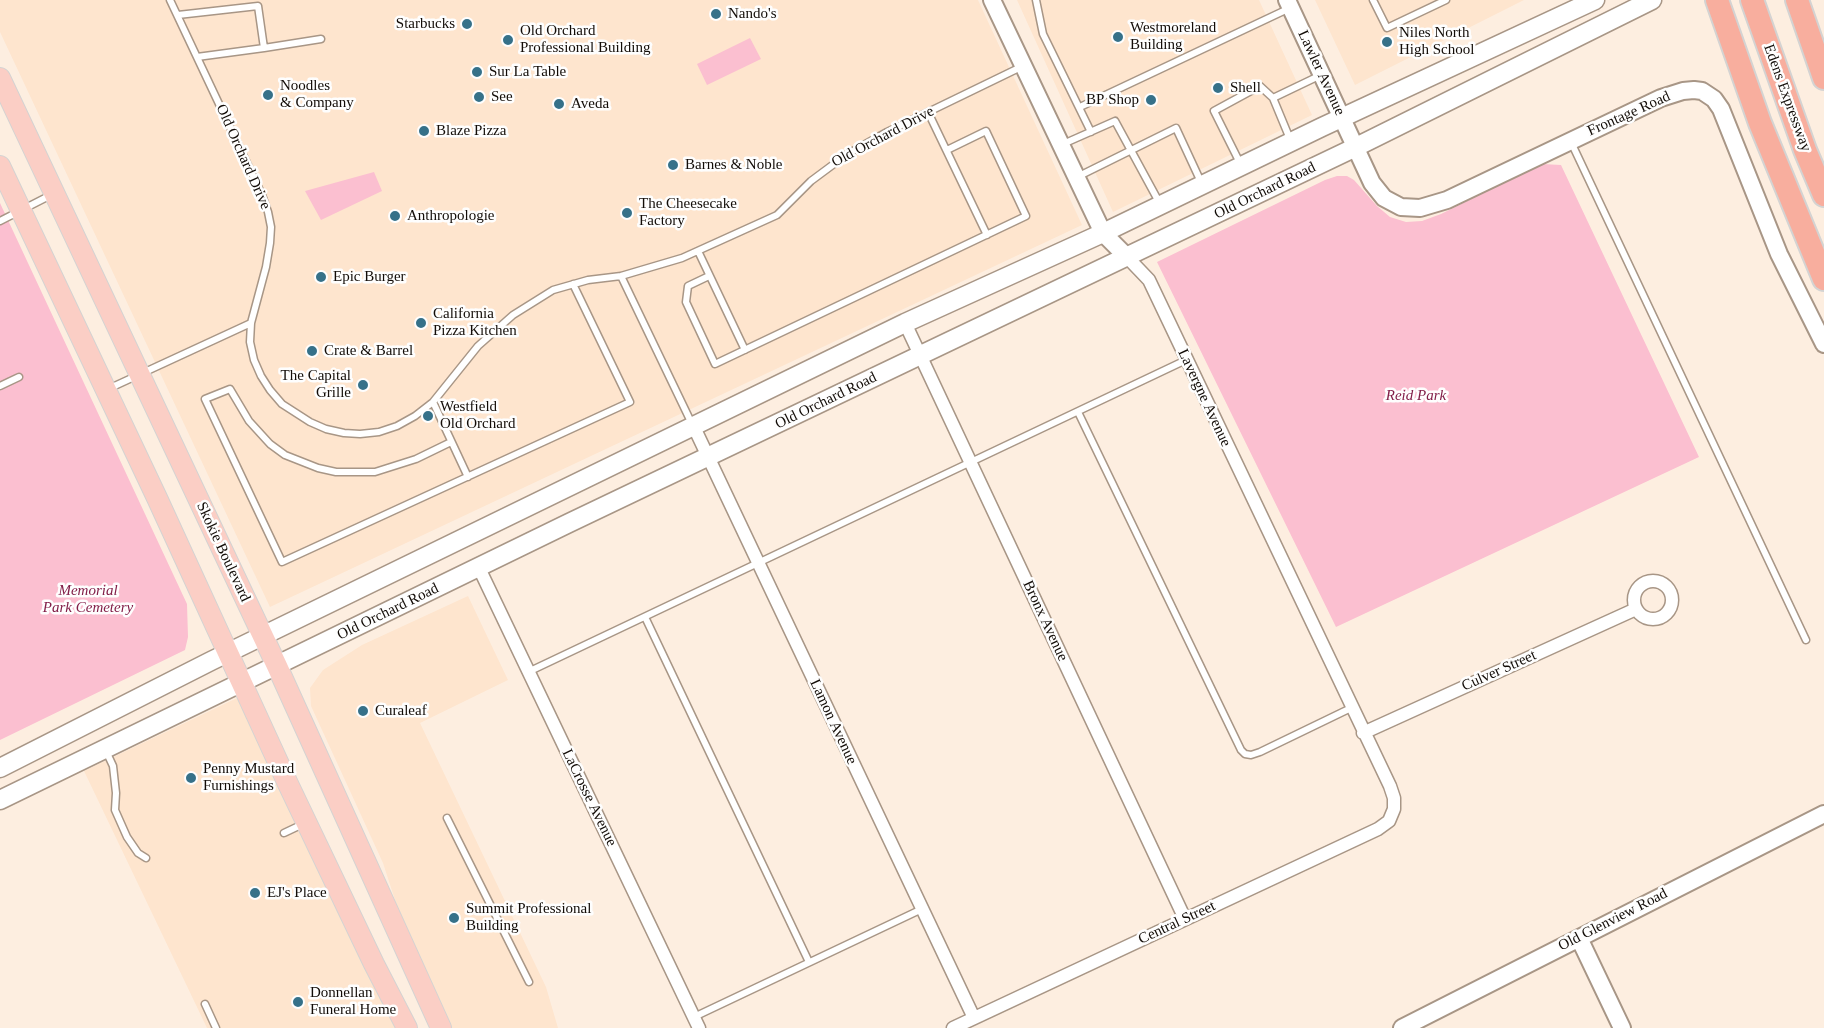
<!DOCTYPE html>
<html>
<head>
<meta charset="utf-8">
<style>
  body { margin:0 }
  canvas { display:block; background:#fdeee0 }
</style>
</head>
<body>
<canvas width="1824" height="1028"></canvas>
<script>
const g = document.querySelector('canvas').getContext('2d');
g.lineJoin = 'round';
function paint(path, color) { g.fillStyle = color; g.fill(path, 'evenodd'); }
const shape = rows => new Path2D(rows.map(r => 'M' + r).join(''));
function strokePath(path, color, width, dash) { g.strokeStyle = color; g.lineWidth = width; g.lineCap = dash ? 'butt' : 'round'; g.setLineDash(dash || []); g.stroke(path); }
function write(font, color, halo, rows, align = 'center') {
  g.font = font + ' Georgia,serif'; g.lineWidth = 5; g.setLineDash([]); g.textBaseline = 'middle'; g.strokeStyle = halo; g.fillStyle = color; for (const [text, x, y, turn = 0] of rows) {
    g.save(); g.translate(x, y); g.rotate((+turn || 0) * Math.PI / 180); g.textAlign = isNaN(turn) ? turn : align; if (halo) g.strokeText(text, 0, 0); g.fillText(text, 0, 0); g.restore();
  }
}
const built = shape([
  [0,0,978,0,1082,225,270,607,0,32],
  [1017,0,1259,0,1312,115,1113,212],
  [1315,0,1524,0,1355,85],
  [468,596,508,680,420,723,546,987,558,1028,451,1028,396,903,383,863,311,706,310,688,323,670,362,645],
  [237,698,397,1028,207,1028,84,771]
]);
const green = shape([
  [750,38,761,59,707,85,697,64],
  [1542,164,1561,165,1699,457,1336,627,1157,262,1325,180,1337,176,1347,176,1354,180,1377,206,1390,217,1406,222,1422,221,1441,214],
  [374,172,382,191,321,220,305,191],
  [0,203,187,604,188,637,185,650,0,740]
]);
const service = shape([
  [170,0,262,195,268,212,271,227,270,243,266,267,251,323,250,342,254,360,261,376,270,390,282,404,310,422,326,429,344,433,360,434,379,432,397,426,415,416,433,402,478,346,513,315,553,290,588,280,621,276,682,258,777,215,811,181,846,155,887,132,1021,67],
  [1036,0,1043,34,1091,132],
  [1373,0,1387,28,1446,0],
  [178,15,258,6,264,48,197,57],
  [264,48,321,39],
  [1080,107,1290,8],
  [928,112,987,235],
  [1290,139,1273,98,1321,75],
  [1571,142,1806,640],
  [1063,144,1115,121,1159,202],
  [1241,165,1214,111,1260,86,1273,98],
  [1077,177,1176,128,1201,182],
  [0,221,51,195],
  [698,251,745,350],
  [621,276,692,424],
  [709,276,688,286,686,302,715,364,1026,216,986,131,947,150],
  [0,386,19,377],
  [108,389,251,323],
  [433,402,468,477],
  [1078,412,1241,750,1245,754,1251,755,1260,752,1351,708],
  [451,442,416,459,375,472,336,472,318,468,285,455,270,444,249,421,230,389,205,399,282,562,630,402,573,284],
  [645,617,809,962],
  [528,672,1186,360],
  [106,751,113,766,116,793,115,810,127,837,138,853,146,858],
  [447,818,529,982],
  [284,833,303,824],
  [205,1004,216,1028],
  [694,1017,922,909]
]);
const minor = shape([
  [905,323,1185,919],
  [693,425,974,1018],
  [479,568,699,1028],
  '1634 600a19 19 0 1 1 38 0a19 19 0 1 1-38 0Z',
  [1363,733,1636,609],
  [953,1028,1378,829,1389,821,1394,809,1394,798,1390,786,1149,280,1127,257]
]);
const tertiary = shape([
  [992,0,1103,233,1127,257],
  [1287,0,1372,183,1384,198,1401,207,1420,208,1447,200,1661,98,1683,91,1694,90,1702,91,1714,99,1721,109,1779,254,1824,344],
  [1579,938,1622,1028],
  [1402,1028,1824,814]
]);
const secondary = shape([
  [0,768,211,661,905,323,1103,233,1322,127,1595,0],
  [0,800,569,523,1356,147,1652,0]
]);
const primary = shape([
  [0,78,277,666,441,1028],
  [0,166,157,498,289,786,374,964,407,1028]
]);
const motorway = shape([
  [1717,0,1760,123,1824,279],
  [1752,0,1805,150,1824,195],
  [1797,0,1824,78]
]);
const markers = [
  [716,14,6,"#367189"],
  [467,24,6,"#367189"],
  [1118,37,6,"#367189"],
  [508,40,6,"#367189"],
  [1387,42,6,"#367189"],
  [477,72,6,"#367189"],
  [1218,88,6,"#367189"],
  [268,95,6,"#367189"],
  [479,97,6,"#367189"],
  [1151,100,6,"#367189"],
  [559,104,6,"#367189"],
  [424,131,6,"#367189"],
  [673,165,6,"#367189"],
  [627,213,6,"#367189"],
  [395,216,6,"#367189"],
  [321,277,6,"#367189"],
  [421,323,6,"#367189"],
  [312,351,6,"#367189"],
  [363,385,6,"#367189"],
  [428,416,6,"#367189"],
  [363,711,6,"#367189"],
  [191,778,6,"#367189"],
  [255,893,6,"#367189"],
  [454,918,6,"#367189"],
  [298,1002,6,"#367189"]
];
const poiNames = [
  ["Nando's",728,14],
  ["Starbucks",455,24,"right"],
  ["Westmoreland",1130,28],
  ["Building",1130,45],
  ["Old Orchard",520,31],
  ["Professional Building",520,48],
  ["Niles North",1399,33],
  ["High School",1399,50],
  ["Sur La Table",489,72],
  ["Noodles",280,86],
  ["& Company",280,103],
  ["Shell",1230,88],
  ["See",491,97],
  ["BP Shop",1139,100,"right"],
  ["Aveda",571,104],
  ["Blaze Pizza",436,131],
  ["Barnes & Noble",685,165],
  ["The Cheesecake",639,204],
  ["Factory",639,221],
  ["Anthropologie",407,216],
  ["Epic Burger",333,277],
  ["California",433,314],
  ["Pizza Kitchen",433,331],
  ["Crate & Barrel",324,351],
  ["The Capital",351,376,"right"],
  ["Grille",351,393,"right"],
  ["Westfield",440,407],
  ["Old Orchard",440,424],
  ["Curaleaf",375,711],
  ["Penny Mustard",203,769],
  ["Furnishings",203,786],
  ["EJ's Place",267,893],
  ["Summit Professional",466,909],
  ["Building",466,926],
  ["Donnellan",310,993],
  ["Funeral Home",310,1010]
];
const streetNames = [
  ["Lawler Avenue",1321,73,65],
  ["Edens Expressway",1787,98,70],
  ["Frontage Road",1629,114,-24],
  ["Old Orchard Drive",883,137,-28],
  ["Old Orchard Drive",243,157,66],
  ["Old Orchard Road",1265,191,-26],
  ["Lavergne Avenue",1204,398,65],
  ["Old Orchard Road",826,401,-26],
  ["Skokie Boulevard",223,552,65],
  ["Old Orchard Road",388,612,-26],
  ["Bronx Avenue",1045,621,65],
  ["Culver Street",1499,671,-24],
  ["Lamon Avenue",833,722,65],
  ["LaCrosse Avenue",589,798,64],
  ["Old Glenview Road",1613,920,-27],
  ["Central Street",1177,923,-25]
];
const parkNames = [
  ["Reid Park",1416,396],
  ["Memorial",88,591],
  ["Park Cemetery",88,608]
];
paint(built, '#fee5ce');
paint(green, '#fbbfd0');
strokePath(service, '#a89686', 9);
strokePath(minor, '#a89686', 15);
strokePath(tertiary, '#a89686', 20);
strokePath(secondary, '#a89686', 21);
strokePath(primary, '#d4d3d2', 22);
strokePath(motorway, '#d4d3d2', 26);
strokePath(service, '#fff', 6);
strokePath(minor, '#fff', 12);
strokePath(tertiary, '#fff', 16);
strokePath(secondary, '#fff', 18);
strokePath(primary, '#fbcec5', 20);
strokePath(motorway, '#f8ae9e', 22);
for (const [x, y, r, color] of markers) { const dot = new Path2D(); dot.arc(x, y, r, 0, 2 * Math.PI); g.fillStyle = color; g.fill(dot); strokePath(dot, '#fefefe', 2); }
write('15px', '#120c07', '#fefefe', poiNames, 'left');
write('15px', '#120c07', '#fefefe', streetNames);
write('italic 15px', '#821e48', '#fefefe', parkNames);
</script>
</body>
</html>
